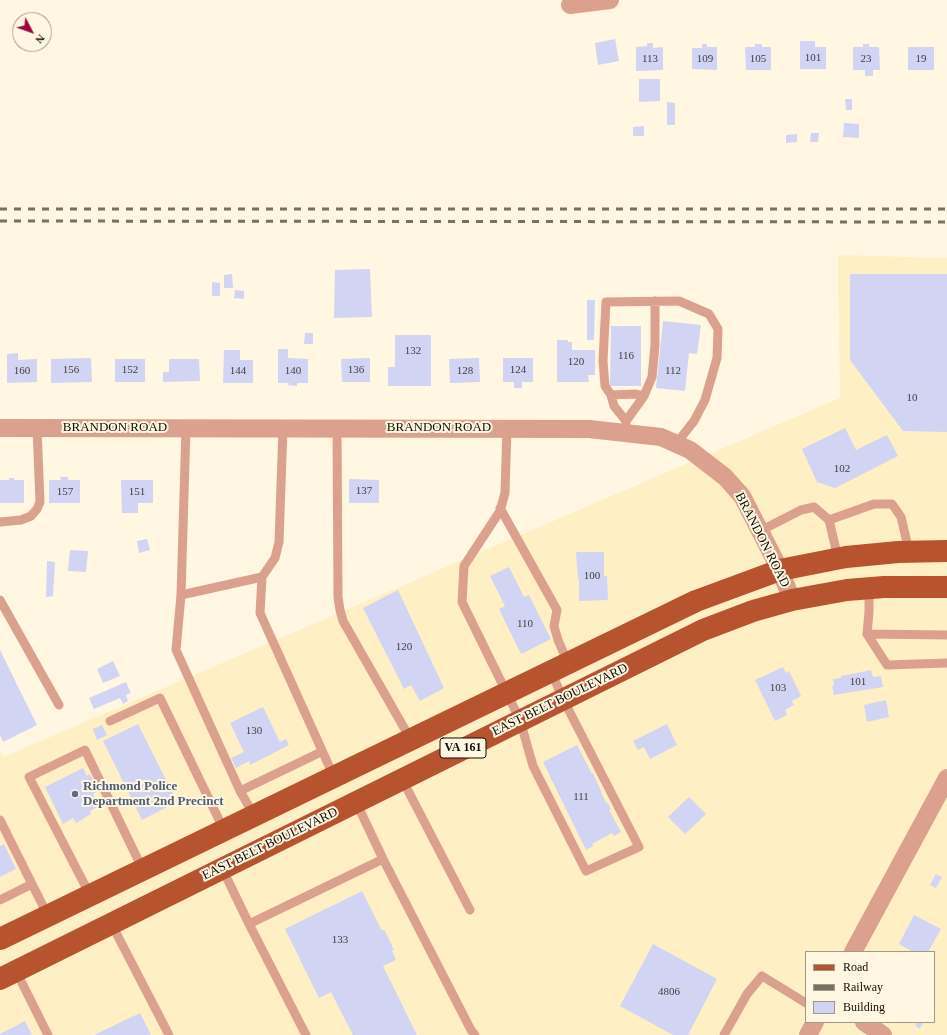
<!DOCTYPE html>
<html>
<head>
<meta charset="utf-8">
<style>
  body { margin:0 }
  #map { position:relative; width:947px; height:1035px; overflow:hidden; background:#fff7e2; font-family:Georgia,serif }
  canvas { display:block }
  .legend { position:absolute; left:805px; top:951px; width:130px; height:72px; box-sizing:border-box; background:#fff7e2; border:1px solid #9f9988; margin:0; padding:5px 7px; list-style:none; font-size:12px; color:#100b02 }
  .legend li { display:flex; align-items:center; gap:8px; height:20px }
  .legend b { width:20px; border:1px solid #9f9988 }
  .north { position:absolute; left:12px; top:12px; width:40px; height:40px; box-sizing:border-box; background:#fff7e2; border:1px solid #9f9988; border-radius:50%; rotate:131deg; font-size:11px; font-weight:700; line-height:16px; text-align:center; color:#100b02 }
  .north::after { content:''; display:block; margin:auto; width:14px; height:18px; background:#a0003e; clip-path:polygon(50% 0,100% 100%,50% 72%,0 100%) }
</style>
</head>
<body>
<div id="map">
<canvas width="947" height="1035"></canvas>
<ul class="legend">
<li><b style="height:5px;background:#b8532f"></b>Road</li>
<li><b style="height:5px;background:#777162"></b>Railway</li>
<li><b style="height:11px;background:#d2d4f3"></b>Building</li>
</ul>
<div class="north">N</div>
</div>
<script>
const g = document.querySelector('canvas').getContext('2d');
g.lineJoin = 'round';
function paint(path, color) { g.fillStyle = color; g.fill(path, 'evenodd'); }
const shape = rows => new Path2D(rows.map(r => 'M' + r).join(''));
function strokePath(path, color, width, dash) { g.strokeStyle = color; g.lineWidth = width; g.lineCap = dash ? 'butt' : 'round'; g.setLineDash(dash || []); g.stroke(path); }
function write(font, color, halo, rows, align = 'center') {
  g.font = font + ' Georgia,serif'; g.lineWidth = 4; g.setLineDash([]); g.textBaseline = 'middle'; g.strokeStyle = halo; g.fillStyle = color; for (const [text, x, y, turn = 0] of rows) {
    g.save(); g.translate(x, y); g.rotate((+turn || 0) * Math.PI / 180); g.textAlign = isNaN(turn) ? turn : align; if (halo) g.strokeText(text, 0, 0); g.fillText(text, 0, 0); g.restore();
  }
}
const built = shape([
  [838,255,947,258,947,1035,0,1035,0,751,3,757,840,398],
  [806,952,934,952,934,1022,806,1022]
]);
const building = shape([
  [615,39,619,61,598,65,595,43],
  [800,41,815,41,815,47,826,47,826,69,800,69],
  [647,43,653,43,653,48,663,47,663,70,636,71,636,47,647,46],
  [702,44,707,44,707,47,717,47,717,70,692,69,692,48,702,48],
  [755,44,762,44,762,47,771,47,771,70,746,70,745,47,755,47],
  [863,44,869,44,869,47,879,47,880,70,873,70,873,76,865,76,865,70,853,70,853,47,863,47],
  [908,47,934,47,934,70,908,70],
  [639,79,660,79,660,101,639,102],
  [845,99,852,99,852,110,846,110],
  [667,102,675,103,675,125,667,125],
  [844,123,859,124,859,138,843,137],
  [644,126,644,136,633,136,633,127],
  [811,133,819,133,818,142,810,142],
  [797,134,797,142,786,143,786,135],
  [370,269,372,317,334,318,335,270],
  [232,274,233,288,224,288,224,275],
  [850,274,947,274,947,432,903,431,850,360],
  [212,282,220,283,220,296,212,296],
  [235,290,244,291,244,299,234,298],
  [587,300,595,300,594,340,587,340],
  [663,321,701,325,697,354,689,353,685,391,656,388],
  [611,326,641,326,641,386,610,386],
  [305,333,313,333,313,344,304,344],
  [395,335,431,335,431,386,388,386,388,367,395,367],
  [557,340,568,340,568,342,572,342,572,350,595,350,595,375,588,375,589,382,557,382],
  [278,349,288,349,288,358,308,359,308,383,297,383,297,386,288,385,289,383,278,383],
  [224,350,240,350,240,360,253,360,253,383,223,383],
  [18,353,18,360,37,359,37,382,7,383,7,354],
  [91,358,92,382,51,383,51,359],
  [370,358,370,382,342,382,341,359],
  [479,358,480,382,450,383,449,359],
  [503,358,533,358,533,382,522,382,522,388,514,388,514,382,503,382],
  [115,359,145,359,145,382,115,382],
  [169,359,199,359,200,381,163,382,163,372,169,372],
  [845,428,856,450,887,435,898,456,835,488,817,482,802,449],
  [60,477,68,477,68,480,80,480,80,503,49,503,49,480,61,480],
  [9,478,14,478,14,480,24,480,24,503,0,503,0,480,9,480],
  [349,479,379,480,379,503,349,503],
  [121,480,153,480,153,503,138,503,138,513,122,513],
  [147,539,150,550,139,553,137,541],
  [70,550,88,551,86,572,68,571],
  [576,552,604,552,604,576,607,576,608,600,579,601,579,579,578,579],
  [47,561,55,562,53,596,46,597],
  [509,567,524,597,529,595,551,639,521,654,499,609,505,606,490,576],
  [398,590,444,688,420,701,411,685,404,689,363,608],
  [0,650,37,725,3,742,0,735],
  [113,661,120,676,103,683,97,669],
  [783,667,786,673,789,671,801,696,792,701,794,705,785,710,787,715,775,721,755,680],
  [871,670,873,677,881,676,883,687,834,695,832,686,834,685,833,679,841,678,841,676],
  [126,682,131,693,126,695,128,701,123,704,120,698,94,709,89,698],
  [886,700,889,717,867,722,864,705],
  [263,707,280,742,286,739,289,745,250,765,249,761,236,768,231,758,244,752,230,723],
  [138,724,177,802,142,820,103,741],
  [667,724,677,745,650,759,644,747,638,750,633,741],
  [102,725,107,735,97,740,93,729],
  [577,745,592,774,593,773,606,803,608,803,611,809,609,810,621,832,614,836,612,833,592,844,593,846,586,850,543,762],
  [83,768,87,776,90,774,98,791,93,794,99,806,90,811,91,814,76,823,73,818,63,824,45,787],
  [689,797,706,814,685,834,668,817],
  [4,844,16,869,0,877,0,846],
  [936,874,942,877,936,888,930,885],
  [362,891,382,931,384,929,394,950,392,951,396,960,383,966,417,1035,353,1035,331,992,319,998,285,929],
  [914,915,941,929,928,952,913,952,899,944],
  [653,944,717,979,688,1035,673,1035,620,1006],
  [140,1013,151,1035,94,1035],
  [25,1021,32,1035,0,1035,0,1034],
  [917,1022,922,1022,923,1024,919,1029,915,1025]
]);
const lane = shape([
  [611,395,635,394,644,396],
  [626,421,614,406,611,395,605,386,603,361,606,302,679,301,709,314,718,329,717,358,705,400,694,421,676,444],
  [626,426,626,421,644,396,652,377,655,345,655,301],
  [186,428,181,595,262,577],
  [283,428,279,542,275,558,262,577,260,613,334,777],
  [337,428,338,597,340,610,343,621,411,740],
  [507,428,505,493,500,511,464,566,462,602,520,720,533,766,586,871,639,847,563,699,551,671],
  [500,508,557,610,554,626,558,640,568,663],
  [0,522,21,520,31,516,37,509,40,502,37,428],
  [760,531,801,510,814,507,829,520],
  [838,558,829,520,874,504,892,504,901,517,909,551],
  [869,589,869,612,867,634,887,665,947,663],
  [181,595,176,650,240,791,254,815],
  [0,600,59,705],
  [867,634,947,635],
  [110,721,160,698,224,830],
  [402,779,470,910],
  [240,791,321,752],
  [0,820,48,916],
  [383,859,471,1030,475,1035],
  [222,868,249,924,383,859,356,802],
  [90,895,29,777,85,750,143,870],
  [0,900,32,884],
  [111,923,169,1035],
  [249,924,306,1035],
  [16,971,48,1035],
  [724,1035,747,994,762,976,806,1003]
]);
const street = shape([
  [570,5,610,0],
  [0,428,589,429,661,437,690,450,725,477,742,496,780,570,792,600],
  [853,952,947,778],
  [864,1022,883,1035],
  [808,1035,815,1022]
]);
const primary = shape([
  [0,939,696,601,780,570,846,557,898,552,947,551],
  [0,979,703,630,753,611,792,600,847,590,884,587,947,587]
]);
const rail = shape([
  [0,209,947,209],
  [0,221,947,222]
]);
const markers = [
  [75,794,4,"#5c6f8a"]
];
const numberNames = [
  ["101",813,58],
  ["113",650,59],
  ["109",705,59],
  ["105",758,59],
  ["23",866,59],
  ["19",921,59],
  ["132",413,351],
  ["116",626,356],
  ["120",576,362],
  ["156",71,370],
  ["152",130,370],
  ["136",356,370],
  ["124",518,370],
  ["160",22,371],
  ["144",238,371],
  ["140",293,371],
  ["128",465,371],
  ["112",673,371],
  ["10",912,398],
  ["102",842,469],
  ["137",364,491],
  ["157",65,492],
  ["151",137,492],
  ["100",592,576],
  ["110",525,624],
  ["120",404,647],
  ["101",858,682],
  ["103",778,688],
  ["130",254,731],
  ["111",581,797],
  ["133",340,940],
  ["4806",669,992]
];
const shields = [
  [463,748,46]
];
const shieldNames = [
  ["VA 161",463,748]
];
const streetNames = [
  ["BRANDON ROAD",115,428],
  ["BRANDON ROAD",439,428],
  ["BRANDON ROAD",762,540,63],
  ["EAST BELT BOULEVARD",560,700,-26],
  ["EAST BELT BOULEVARD",270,844,-26]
];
const serviceNames = [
  ["Richmond Police",83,787],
  ["Department 2nd Precinct",83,802]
];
paint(built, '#ffefc5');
paint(building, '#d2d4f3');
strokePath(lane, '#dba18e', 9);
strokePath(street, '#dba18e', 18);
strokePath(primary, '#b8532f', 22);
strokePath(rail, '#777162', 3, [7, 7]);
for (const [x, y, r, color] of markers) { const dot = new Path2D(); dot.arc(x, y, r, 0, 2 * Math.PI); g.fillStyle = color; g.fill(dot); strokePath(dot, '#fff7e2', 1.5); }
write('11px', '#403d3e', null, numberNames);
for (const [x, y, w] of shields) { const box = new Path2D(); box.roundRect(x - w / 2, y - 10, w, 20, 3); g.fillStyle = '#fff7e2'; g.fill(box); strokePath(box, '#100b02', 1); }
write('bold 12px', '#100b02', null, shieldNames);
write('13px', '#100b02', '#fff7e2', streetNames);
write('bold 13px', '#4e5e75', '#fff7e2', serviceNames, 'left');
</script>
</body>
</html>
